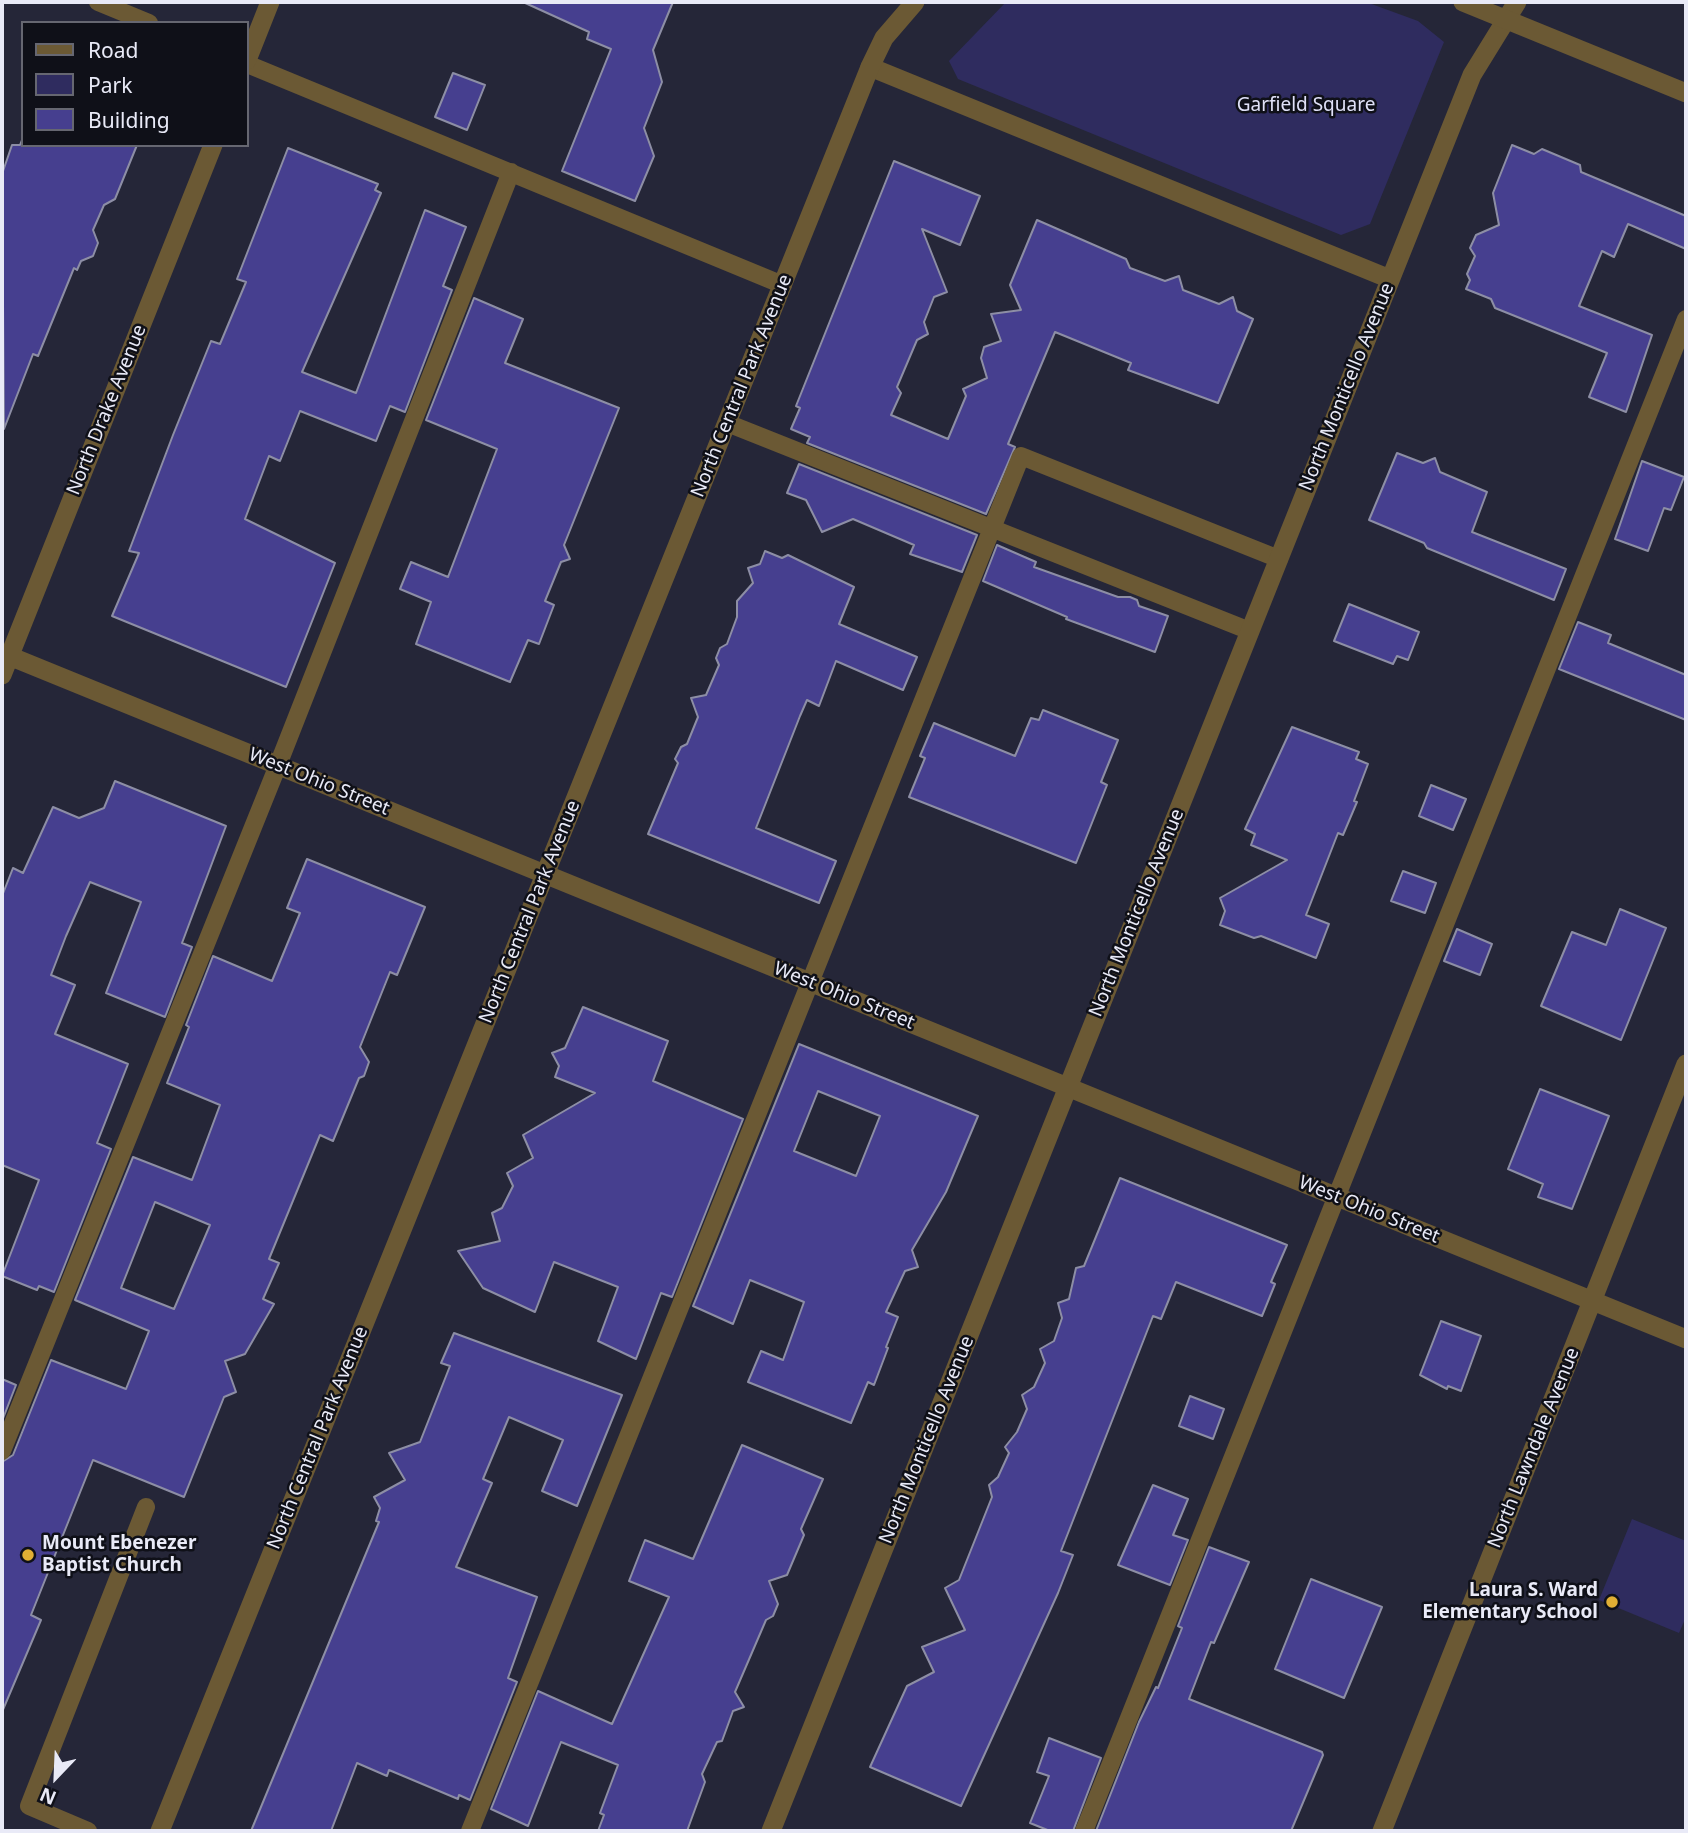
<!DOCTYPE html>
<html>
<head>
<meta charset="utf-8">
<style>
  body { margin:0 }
  #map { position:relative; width:1688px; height:1833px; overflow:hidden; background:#252638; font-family:"Noto Sans",sans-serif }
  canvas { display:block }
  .frame { position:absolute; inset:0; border:4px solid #e9eaf7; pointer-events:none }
  .legend { position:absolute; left:21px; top:21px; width:228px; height:126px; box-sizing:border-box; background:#0f1018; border:2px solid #666771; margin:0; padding:9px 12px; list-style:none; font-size:21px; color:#e9eaf7 }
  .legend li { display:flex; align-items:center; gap:14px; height:35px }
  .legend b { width:35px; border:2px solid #666771 }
  .north { position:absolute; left:21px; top:1742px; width:70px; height:70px; -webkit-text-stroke:5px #0f1018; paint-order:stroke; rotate:203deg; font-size:19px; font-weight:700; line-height:28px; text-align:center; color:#e9eaf7 }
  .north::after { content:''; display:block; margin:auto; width:24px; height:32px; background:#e9eaf7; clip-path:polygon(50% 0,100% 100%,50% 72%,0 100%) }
</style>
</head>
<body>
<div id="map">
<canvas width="1688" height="1833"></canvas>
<div class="frame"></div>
<ul class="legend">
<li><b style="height:9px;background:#6b5934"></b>Road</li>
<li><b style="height:19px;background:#2f2c5f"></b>Park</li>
<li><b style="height:19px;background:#463f8f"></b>Building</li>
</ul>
<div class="north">N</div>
</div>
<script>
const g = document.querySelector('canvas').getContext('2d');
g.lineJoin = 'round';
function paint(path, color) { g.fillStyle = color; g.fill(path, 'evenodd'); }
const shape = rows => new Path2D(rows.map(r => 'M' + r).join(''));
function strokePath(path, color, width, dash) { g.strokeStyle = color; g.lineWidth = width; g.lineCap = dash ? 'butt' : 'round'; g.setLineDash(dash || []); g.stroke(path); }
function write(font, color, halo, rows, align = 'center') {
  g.font = font + ' "Noto Sans",sans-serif'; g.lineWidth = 5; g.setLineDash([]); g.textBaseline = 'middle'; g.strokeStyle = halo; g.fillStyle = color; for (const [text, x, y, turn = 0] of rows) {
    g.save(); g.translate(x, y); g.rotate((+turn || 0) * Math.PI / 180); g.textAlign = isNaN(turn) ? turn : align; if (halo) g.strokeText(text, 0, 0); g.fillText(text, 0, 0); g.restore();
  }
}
const green = shape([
  [1006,2,1366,2,1418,21,1444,42,1370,224,1341,235,958,79,949,61],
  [1632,1519,1686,1541,1686,1617,1679,1633,1599,1600]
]);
const building = shape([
  [523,2,673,2,653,50,662,82,644,128,654,156,635,201,562,171,611,49,587,39,589,32,523,2],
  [453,73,485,85,467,130,435,117,453,73],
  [22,140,23,145,137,145,115,199,104,205,93,230,98,243,93,256,81,261,77,270,74,268,38,356,33,354,4,429,2,174,12,145,20,145,22,140],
  [1512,145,1534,154,1542,149,1580,165,1581,172,1686,216,1686,249,1628,224,1614,257,1602,251,1579,306,1652,335,1626,412,1589,397,1607,353,1495,308,1491,299,1466,289,1470,280,1467,274,1475,256,1470,248,1476,235,1499,225,1493,193,1512,145],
  [288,148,378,184,375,190,381,193,302,372,356,393,425,210,466,227,443,286,452,290,405,412,390,406,376,441,300,411,280,461,269,456,245,519,335,563,286,687,112,616,139,553,129,551,173,435,211,341,220,344,246,282,237,279,288,148],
  [894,161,980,196,960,245,922,229,947,292,934,297,924,322,928,334,917,340,897,387,901,393,891,415,948,439,966,396,963,389,987,378,981,358,984,347,1001,341,991,314,1021,310,1010,285,1037,220,1126,259,1130,268,1165,281,1179,276,1183,290,1219,304,1233,297,1237,311,1253,319,1218,403,1128,370,1131,363,1055,332,1008,444,1015,447,986,514,807,443,810,437,791,429,800,408,796,406,894,161],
  [474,298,523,319,505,363,619,408,564,545,570,559,561,562,545,601,554,605,539,644,528,640,510,682,416,644,431,602,400,589,411,562,448,577,497,449,426,420,474,298],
  [1397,453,1423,463,1435,458,1440,472,1487,492,1472,532,1566,569,1554,600,1427,548,1424,543,1369,520,1397,453],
  [1642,461,1684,477,1671,510,1664,508,1648,551,1615,539,1642,461],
  [799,464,977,535,962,572,910,554,914,545,853,519,822,532,806,500,787,493,799,464],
  [997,545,1036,562,1034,567,1118,597,1130,597,1137,600,1139,606,1168,616,1155,652,1066,619,1067,617,983,581,997,545],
  [765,551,782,558,788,555,854,587,839,624,917,657,903,690,836,661,819,706,807,700,800,716,756,828,836,861,819,903,648,834,678,763,675,759,681,747,687,744,698,717,691,698,706,695,719,665,716,658,720,648,727,644,737,617,737,601,753,583,748,568,760,564,765,551],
  [1349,604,1419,632,1408,660,1397,656,1393,664,1334,641,1349,604],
  [1578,622,1611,635,1608,643,1686,675,1686,720,1559,669,1578,622],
  [1043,710,1118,740,1101,782,1107,785,1076,863,909,797,925,758,920,756,934,723,1015,756,1031,718,1039,720,1043,710],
  [1292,727,1359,752,1356,759,1368,764,1354,801,1357,802,1343,835,1338,833,1306,915,1329,924,1316,958,1261,936,1254,938,1220,925,1225,911,1220,898,1287,860,1251,845,1255,834,1245,829,1292,727],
  [115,781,226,826,182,943,192,947,165,1017,106,993,141,902,90,882,66,936,51,975,75,985,55,1034,128,1064,97,1143,111,1149,54,1292,39,1286,37,1290,2,1276,39,1180,2,1165,2,896,13,868,23,873,53,807,79,818,104,808,115,781],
  [1431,785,1466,799,1453,830,1419,816,1431,785],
  [307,859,425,907,397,975,390,972,360,1047,369,1062,364,1076,359,1078,333,1141,320,1135,269,1259,279,1263,263,1299,274,1304,245,1354,225,1361,236,1392,224,1397,184,1497,93,1460,31,1615,41,1620,2,1712,2,1462,13,1455,51,1360,126,1389,149,1331,75,1300,133,1157,192,1180,220,1105,167,1083,189,1027,186,1025,213,956,272,981,300,913,287,908,307,859],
  [155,1202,210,1225,174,1309,121,1288,155,1202],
  [1403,871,1436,883,1425,913,1391,901,1403,871],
  [1620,909,1666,928,1621,1040,1541,1006,1572,932,1606,945,1620,909],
  [1457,929,1492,944,1480,975,1444,961,1457,929],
  [583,1007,668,1041,653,1081,743,1119,672,1297,661,1293,636,1359,598,1341,618,1287,554,1262,535,1312,483,1288,458,1251,500,1241,492,1213,502,1208,513,1186,507,1173,533,1158,523,1135,595,1093,555,1077,559,1066,552,1053,565,1048,583,1007],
  [799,1044,978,1116,946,1192,912,1250,918,1267,905,1271,886,1312,898,1317,886,1347,888,1348,874,1385,868,1382,851,1423,748,1382,761,1351,783,1360,804,1302,750,1280,733,1324,693,1306,799,1044],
  [818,1091,880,1116,856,1176,794,1151,818,1091],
  [1540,1089,1609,1116,1572,1209,1538,1197,1543,1184,1508,1169,1540,1089],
  [1120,1178,1287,1245,1271,1282,1275,1284,1262,1316,1176,1282,1161,1319,1153,1316,1061,1551,1073,1555,1058,1593,961,1806,870,1767,907,1686,934,1672,922,1647,965,1630,945,1588,959,1580,992,1497,989,1485,998,1477,1009,1453,1005,1447,1017,1432,1027,1409,1022,1395,1034,1387,1045,1363,1040,1349,1054,1341,1062,1318,1058,1303,1069,1299,1076,1268,1084,1266,1120,1178],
  [1441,1321,1481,1336,1461,1391,1448,1386,1447,1389,1420,1375,1441,1321],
  [454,1333,622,1395,577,1506,542,1491,563,1440,509,1417,483,1479,492,1483,456,1567,537,1597,508,1678,517,1682,470,1800,459,1795,458,1799,389,1770,387,1776,357,1763,331,1831,251,1831,379,1522,376,1521,380,1508,374,1497,405,1480,389,1453,420,1442,450,1366,441,1363,454,1333],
  [2,1379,16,1385,2,1421,2,1379],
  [1190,1396,1224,1409,1213,1439,1179,1426,1190,1396],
  [742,1445,823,1479,801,1529,804,1535,787,1575,769,1581,778,1604,773,1616,766,1620,735,1692,744,1707,733,1711,722,1741,717,1742,702,1774,705,1782,687,1831,598,1831,604,1815,600,1813,618,1765,561,1742,528,1826,491,1809,538,1691,612,1724,669,1597,629,1581,645,1540,693,1559,742,1445],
  [1153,1485,1188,1499,1173,1535,1188,1540,1170,1585,1118,1565,1153,1485],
  [1209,1547,1249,1562,1214,1643,1211,1642,1189,1699,1322,1752,1323,1755,1291,1831,1096,1831,1139,1722,1156,1687,1158,1688,1182,1628,1178,1626,1209,1547],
  [1311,1579,1382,1607,1344,1698,1275,1669,1311,1579],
  [1049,1738,1101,1758,1073,1831,1050,1831,1030,1823,1049,1776,1037,1772,1049,1738]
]);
const service = shape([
  [98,2,149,23],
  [247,64,783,285],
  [727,423,1250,631],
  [2,1451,278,765,511,172],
  [88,1831,29,1806,146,1507],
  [470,1831,1021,456,1279,559],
  [1084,1831,1686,319]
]);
const minor = shape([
  [247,60,270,2],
  [870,67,1390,279],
  [2,653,1686,1339],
  [2,675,213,145],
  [771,1831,1472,75,1517,2],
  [1382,1831,1686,1064]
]);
const tertiary = shape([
  [1463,2,1686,93],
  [160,1831,870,67,884,38,915,2]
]);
const markers = [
  [28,1555,7,"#e1af34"],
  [1612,1602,7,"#e1af34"]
];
const parkNames = [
  ["Garfield Square",1306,106]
];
const streetNames = [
  ["North Central Park Avenue",742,386,-68],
  ["North Monticello Avenue",1347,387,-68],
  ["North Drake Avenue",107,410,-68],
  ["West Ohio Street",319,782,22],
  ["North Central Park Avenue",530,912,-68],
  ["North Monticello Avenue",1137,913,-68],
  ["West Ohio Street",844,996,22],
  ["West Ohio Street",1369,1210,22],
  ["North Central Park Avenue",318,1438,-68],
  ["North Monticello Avenue",927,1440,-68],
  ["North Lawndale Avenue",1534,1448,-68]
];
const poiNames = [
  ["Mount Ebenezer",42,1544],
  ["Baptist Church",42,1566],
  ["Laura S. Ward",1598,1591,"right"],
  ["Elementary School",1598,1613,"right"]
];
paint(green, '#2f2c5f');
paint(building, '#463f8f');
strokePath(building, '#8d8ea5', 2);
strokePath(service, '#6b5934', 18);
strokePath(minor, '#6b5934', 19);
strokePath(tertiary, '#6b5934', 19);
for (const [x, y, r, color] of markers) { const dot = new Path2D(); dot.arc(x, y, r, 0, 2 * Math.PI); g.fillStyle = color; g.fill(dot); strokePath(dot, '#0f1018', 2.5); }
write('19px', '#e0e1f8', '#0f1018', parkNames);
write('19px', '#e9eaf7', '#0f1018', streetNames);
write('bold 19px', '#e9eaf7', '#0f1018', poiNames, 'left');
</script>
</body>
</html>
